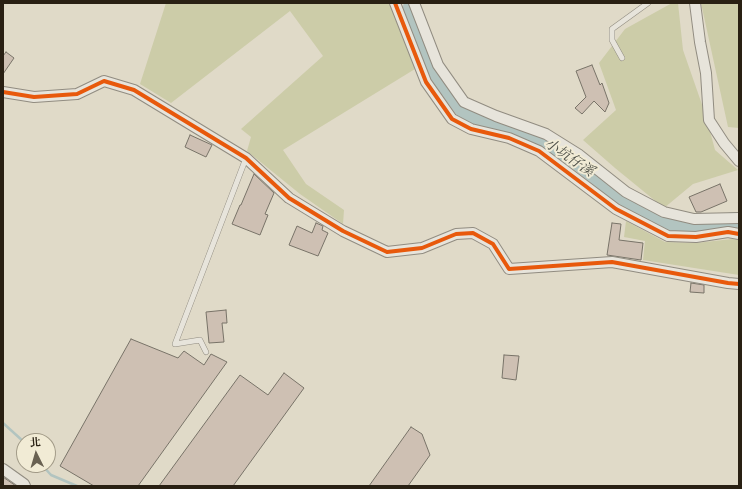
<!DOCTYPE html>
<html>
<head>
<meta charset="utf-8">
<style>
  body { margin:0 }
  #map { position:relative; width:742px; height:489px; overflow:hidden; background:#e0dac8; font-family:"Gentium Book Plus","Noto Serif TC",serif }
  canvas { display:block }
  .frame { position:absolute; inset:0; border:4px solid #292013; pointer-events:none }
  .north { position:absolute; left:16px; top:433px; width:40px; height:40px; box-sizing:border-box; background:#f1ebd5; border:1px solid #a19a87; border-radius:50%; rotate:355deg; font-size:11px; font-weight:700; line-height:16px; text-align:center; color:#292013 }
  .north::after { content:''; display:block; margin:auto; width:14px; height:18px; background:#696152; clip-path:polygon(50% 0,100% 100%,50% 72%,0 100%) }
</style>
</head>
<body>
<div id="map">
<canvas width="742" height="489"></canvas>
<div class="frame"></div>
<div class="north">北</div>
</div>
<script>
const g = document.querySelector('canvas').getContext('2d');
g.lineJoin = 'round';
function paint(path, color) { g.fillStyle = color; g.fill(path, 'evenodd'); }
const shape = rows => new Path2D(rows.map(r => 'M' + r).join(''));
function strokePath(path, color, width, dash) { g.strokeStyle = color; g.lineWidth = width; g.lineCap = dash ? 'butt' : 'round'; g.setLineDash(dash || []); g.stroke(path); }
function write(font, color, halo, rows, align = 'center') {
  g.font = font + ' "Gentium Book Plus","Noto Serif TC",serif'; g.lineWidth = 4; g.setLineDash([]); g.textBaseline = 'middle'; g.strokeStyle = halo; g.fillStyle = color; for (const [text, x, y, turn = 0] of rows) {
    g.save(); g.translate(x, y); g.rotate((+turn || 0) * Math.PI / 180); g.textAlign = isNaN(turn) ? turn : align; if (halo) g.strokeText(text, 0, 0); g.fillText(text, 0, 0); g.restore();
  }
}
const green = shape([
  [166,3,389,3,415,69,283,150,306,184,344,210,343,224,300,194,247,151,251,137,241,129,323,56,290,11,171,103,140,84],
  [672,3,678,3,683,50,706,116,715,150,738,170,693,184,664,208,615,168,583,140,616,110,599,63,625,29],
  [701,3,739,3,739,128,728,127],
  [626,221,665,242,696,243,732,239,739,240,739,275,643,260,645,241,624,237]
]);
const stream = shape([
  [3,423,24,442],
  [42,465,51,475,77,486]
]);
const river = shape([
  [411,7,435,72,463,110,484,121,538,137,571,157,615,192,647,216,677,224,705,225,735,220]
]);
const building = shape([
  [6,52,14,58,3,74,3,56,6,52],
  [592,65,600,85,602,83,609,103,605,112,594,101,582,114,575,108,586,97,576,71,592,65],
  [190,135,212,145,206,157,185,147,190,135],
  [254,174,274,193,265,214,268,215,260,235,232,224,240,205,241,205,254,174],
  [720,184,727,201,701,212,696,212,689,197,720,184],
  [316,223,323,226,322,230,328,233,318,256,289,245,297,226,312,233,316,223],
  [612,223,621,224,619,240,643,243,641,260,607,255,612,223],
  [691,283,704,285,704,293,690,292,691,283],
  [226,310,227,323,222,323,224,342,209,343,206,312,226,310],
  [131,339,178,358,184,351,204,365,211,354,227,362,138,486,94,486,60,466,131,339],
  [504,355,519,356,516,380,502,378,504,355],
  [284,373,304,388,233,486,159,486,240,375,268,395,284,373],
  [411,427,422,434,430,455,408,486,369,486,411,427],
  [3,477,16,486,3,486,3,477]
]);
const service = shape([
  [622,58,612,40,612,29,648,3],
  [206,352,200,340,175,344,246,158]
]);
const minor = shape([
  [395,3,426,82,452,119,471,129,509,138,539,151,616,209,668,236,696,237,728,232,739,234],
  [414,3,438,65,464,102,496,116,546,134,578,154,626,192,664,212,694,219,739,218],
  [695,3,700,42,706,73,709,120,724,143,739,161],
  [3,92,34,97,77,94,104,81,134,90,246,158,289,198,343,231,387,252,422,248,456,234,473,233,493,244,509,269,612,262,728,283,739,284],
  [3,469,24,484,25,486]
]);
const cycleway = shape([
  [395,3,426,82,452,119,471,129,509,138,539,151,616,209,668,236,696,237,728,232,739,234],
  [3,92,34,97,77,94,104,81,134,90,246,158,289,198,343,231,387,252,422,248,456,234,473,233,493,244,509,269,612,262,728,283,739,284]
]);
const waterNames = [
  ["小坑仔溪",569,158,34]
];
paint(green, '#cccca8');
strokePath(stream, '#b2c4c0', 2.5);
strokePath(river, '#b2c4c0', 16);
paint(building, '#cec0b3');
strokePath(building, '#787368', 1);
strokePath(service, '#918c81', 6);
strokePath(minor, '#918c81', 12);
strokePath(service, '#e7e4db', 5);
strokePath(minor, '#e7e4db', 10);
strokePath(cycleway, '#e8590c', 4);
write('italic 14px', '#4c4e46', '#f1ebd5', waterNames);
</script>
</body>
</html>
